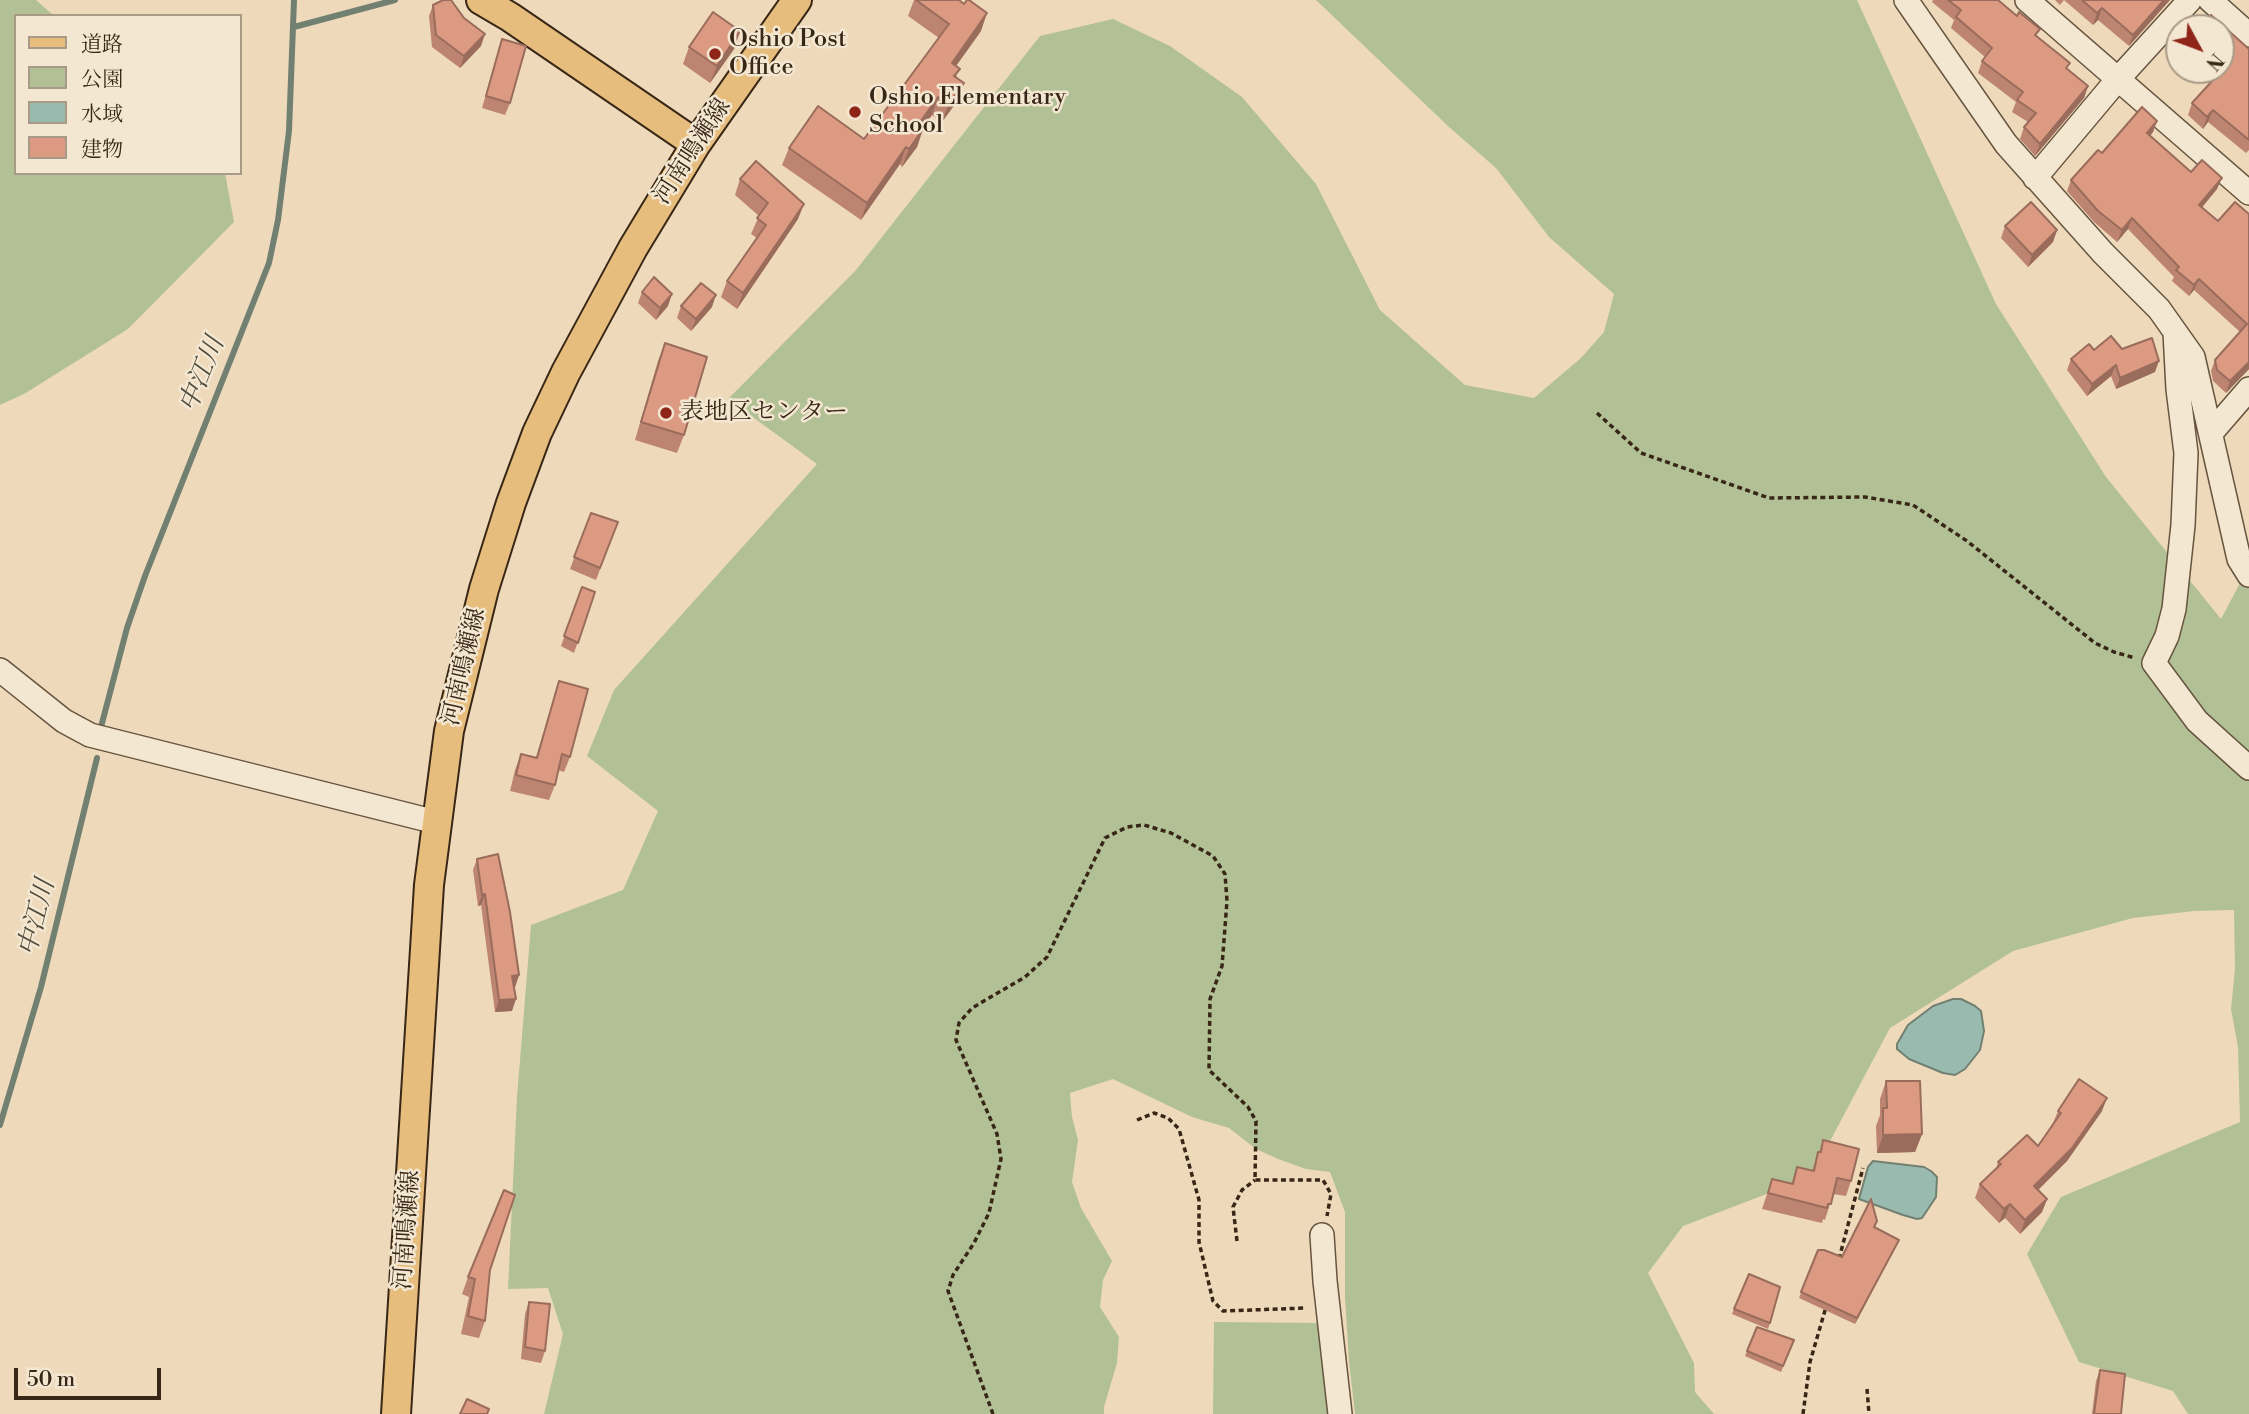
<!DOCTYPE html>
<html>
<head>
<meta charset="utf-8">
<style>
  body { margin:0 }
  #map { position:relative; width:2249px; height:1414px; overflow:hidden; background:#eedaba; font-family:"Libre Bodoni","Noto Serif JP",serif }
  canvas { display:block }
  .legend { position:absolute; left:14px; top:14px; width:228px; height:161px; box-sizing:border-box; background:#f4e7d2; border:2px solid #a99a87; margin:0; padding:9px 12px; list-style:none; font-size:21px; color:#382716 }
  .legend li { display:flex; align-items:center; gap:14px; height:35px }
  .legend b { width:35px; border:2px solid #a99a87 }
  .north { position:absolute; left:2165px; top:14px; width:70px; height:70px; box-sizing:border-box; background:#f4e7d2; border:2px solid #a99a87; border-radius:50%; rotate:131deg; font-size:19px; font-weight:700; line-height:28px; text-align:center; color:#382716 }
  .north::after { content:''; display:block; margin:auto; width:24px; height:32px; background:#8f2418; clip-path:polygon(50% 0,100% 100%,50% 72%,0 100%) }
  .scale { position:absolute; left:14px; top:1368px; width:147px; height:32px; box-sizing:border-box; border:4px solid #382716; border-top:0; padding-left:9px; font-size:21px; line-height:24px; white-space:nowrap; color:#382716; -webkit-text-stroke:5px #f4e7d2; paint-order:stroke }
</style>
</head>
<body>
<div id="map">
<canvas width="2249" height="1414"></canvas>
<ul class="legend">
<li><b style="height:9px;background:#e7bd7d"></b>道路</li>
<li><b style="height:19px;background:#b2c195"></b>公園</li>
<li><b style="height:19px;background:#99bbaf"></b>水域</li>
<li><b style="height:19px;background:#dc9a83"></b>建物</li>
</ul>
<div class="north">N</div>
<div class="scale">50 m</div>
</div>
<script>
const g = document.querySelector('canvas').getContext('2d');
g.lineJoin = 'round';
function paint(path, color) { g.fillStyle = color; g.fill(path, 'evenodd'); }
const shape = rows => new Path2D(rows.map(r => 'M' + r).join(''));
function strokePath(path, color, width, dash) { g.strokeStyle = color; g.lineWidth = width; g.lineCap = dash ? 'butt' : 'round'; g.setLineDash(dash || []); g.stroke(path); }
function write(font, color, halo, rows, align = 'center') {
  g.font = font + ' "Libre Bodoni","Noto Serif JP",serif'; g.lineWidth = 5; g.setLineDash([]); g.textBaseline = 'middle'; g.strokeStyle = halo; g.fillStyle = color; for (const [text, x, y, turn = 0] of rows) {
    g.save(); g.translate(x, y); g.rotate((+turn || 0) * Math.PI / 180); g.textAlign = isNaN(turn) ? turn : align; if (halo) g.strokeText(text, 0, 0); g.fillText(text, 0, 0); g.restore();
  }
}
const green = shape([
  [0,0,36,0,54,16,16,16,16,173,225,173,234,222,128,329,24,394,0,405],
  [1316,0,1857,0,1996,304,2106,477,2221,619,2249,566,2249,1414,2188,1414,2173,1391,2079,1362,2027,1254,2061,1197,2240,1122,2238,1047,2231,1009,2235,969,2234,910,2194,911,2133,918,2013,951,1890,1028,1811,1177,1683,1226,1648,1273,1694,1363,1695,1392,1714,1414,1355,1414,1349,1361,1345,1297,1345,1212,1330,1172,1306,1169,1278,1159,1256,1149,1229,1128,1192,1117,1113,1079,1070,1093,1072,1117,1078,1140,1072,1182,1081,1208,1112,1261,1103,1280,1100,1307,1119,1337,1117,1363,1104,1407,1104,1414,544,1414,563,1334,548,1288,508,1289,517,1097,531,925,623,890,658,811,587,756,614,690,817,464,728,399,856,270,1040,36,1113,19,1170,46,1242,97,1316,184,1380,310,1465,385,1534,398,1581,358,1604,332,1614,294,1549,237,1496,168,1449,127],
  [1214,1322,1320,1323,1330,1414,1213,1414]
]);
const water = shape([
  [1953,999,1961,999,1975,1006,1981,1011,1984,1031,1980,1050,1965,1069,1955,1075,1943,1073,1909,1059,1897,1049,1897,1044,1908,1025,1933,1006,1953,999],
  [1873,1161,1924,1167,1931,1171,1937,1177,1936,1197,1922,1218,1917,1219,1903,1215,1859,1199,1868,1167,1873,1161]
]);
const stream = shape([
  [294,27,395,0],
  [101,727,127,628,145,576,269,263,278,220,289,131,294,0],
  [0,1125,41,987,97,758]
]);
const path = shape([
  [1597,413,1641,453,1769,498,1865,497,1913,505,1967,541,2095,643,2114,652,2135,658],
  [1137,1120,1154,1113,1168,1118,1179,1129,1199,1200,1199,1242,1213,1301,1223,1311,1306,1308],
  [1237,1241,1233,1207,1242,1190,1255,1180],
  [1839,1259,1863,1168],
  [1867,1389,1869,1414],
  [993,1414,948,1291,953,1275,974,1243,989,1213,1001,1159,997,1134,956,1040,959,1023,972,1008,1025,977,1047,957,1105,838,1127,827,1144,825,1171,833,1213,856,1225,874,1227,901,1222,966,1210,999,1209,1070,1248,1107,1256,1121,1255,1180,1323,1180,1331,1194,1327,1216],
  [1803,1414,1810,1362,1826,1307]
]);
const minor = shape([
  [1906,0,2006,144,2103,253,2159,309,2193,357,2239,559,2249,575],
  [2027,0,2249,193],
  [2210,0,2249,35],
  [2035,178,2118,79,2190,0],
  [2175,332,2178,389,2186,453,2183,525,2174,609,2167,636,2154,663,2197,721,2249,768],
  [2211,433,2249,389],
  [0,670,64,721,90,735,436,822],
  [1322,1235,1325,1281,1340,1414]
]);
const major = shape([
  [481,0,510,17,696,144],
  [396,1414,429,885,449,731,484,589,511,503,537,433,566,372,633,248,696,144,797,0]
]);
const wall = shape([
  [914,0,959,0,981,31,956,66,958,100,942,122,932,115,922,128,923,129,917,147,902,167,900,164,861,220,782,165,789,148,864,139,939,38,908,16],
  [1933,0,1998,0,2037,36,2067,70,2088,86,2084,98,2035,156,2020,139,2024,127,2028,122,2012,112,2016,102,1978,73,1982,61,1985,57,1951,28,1954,20,1932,2],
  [2055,0,2170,0,2129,46,2098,20,2093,25,2064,0,2060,5],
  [433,5,481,46,460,68,432,47,429,16],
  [2221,28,2249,49,2249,150,2246,153,2208,122,2203,129,2188,115,2192,103,2215,78,2207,70,2221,70],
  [740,31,734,49,710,83,683,64,689,47],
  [502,39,510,103,505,115,482,108],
  [2157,121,2153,132,2150,136,2191,172,2217,189,2202,207,2218,221,2249,214,2249,369,2226,393,2213,381,2211,371,2215,360,2240,332,2194,290,2189,296,2172,281,2174,277,2128,229,2117,242,2094,222,2067,191,2071,180,2102,153],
  [740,179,798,219,737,309,721,297,727,281,757,238,751,234,759,216,735,195],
  [2005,226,2057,230,2053,242,2028,267,2001,238],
  [642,292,668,306,656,320,638,303],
  [681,306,712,307,691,331,677,318],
  [665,343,684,435,677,453,635,440,658,361],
  [2122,349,2155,372,2116,389,2111,376,2087,396,2067,370,2071,359,2094,350],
  [591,513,618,522,596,580,570,569],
  [582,587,595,592,574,653,561,646],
  [559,681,570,757,564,772,558,770,555,785,549,800,510,791,515,770,521,754,536,757],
  [477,859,519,975,515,987,514,987,512,1011,495,1012,481,905,478,906,473,870],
  [1886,1081,1922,1134,1915,1152,1877,1153,1876,1126,1880,1115,1880,1099],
  [2058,1111,2102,1111,2067,1161,2038,1190,2047,1199,2042,1212,2020,1234,2005,1218,1999,1223,1975,1198,1980,1184,1996,1169,1998,1162,2038,1146,2053,1123],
  [1823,1140,1851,1181,1846,1196,1833,1194,1825,1220,1823,1219,1822,1223,1762,1209,1772,1179,1791,1184,1797,1167,1812,1171,1818,1152,1819,1152],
  [1874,1228,1896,1246,1855,1324,1799,1298,1818,1250,1842,1257],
  [490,1270,485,1321,479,1338,461,1334,469,1297,462,1294,468,1277],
  [1749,1274,1770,1323,1768,1329,1732,1314],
  [529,1302,545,1351,541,1363,521,1359,525,1314],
  [1757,1327,1794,1340,1781,1372,1745,1356],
  [2100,1370,2121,1414,2092,1414,2096,1381]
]);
const shadedWall = shape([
  [2164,0,2170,0,2129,46,2133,35],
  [2102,8,2098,20,2093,25,2097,13],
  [987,13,981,31,946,80,952,63],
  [740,31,734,49,710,83,717,66],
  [485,34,481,46,460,68,464,56],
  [964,83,958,100,942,122,948,105],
  [2088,86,2084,98,2035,156,2040,144],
  [938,97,932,115,911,142,918,125],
  [2213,110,2208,122,2203,129,2207,117],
  [2157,121,2153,132,2143,144,2147,133],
  [923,129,917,147,902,167,909,149],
  [906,147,900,164,861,220,867,203],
  [2222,178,2217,189,2195,216,2199,205],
  [804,204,798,219,737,309,743,293],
  [2132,218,2128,229,2117,242,2122,230],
  [2057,230,2053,242,2028,267,2032,255],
  [2199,279,2194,290,2189,296,2194,285],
  [672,294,668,306,656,320,660,308],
  [716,295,712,307,691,331,696,319],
  [2159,361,2155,372,2116,389,2120,378],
  [2249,362,2249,369,2226,393,2230,381],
  [2116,365,2111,376,2087,396,2092,384],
  [485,894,481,905,478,906,482,895],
  [519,975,515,987,508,987,512,976],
  [516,999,512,1011,495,1012,499,1000],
  [2107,1098,2102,1111,2067,1161,2029,1199,2034,1186],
  [1922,1134,1915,1152,1877,1153,1883,1135],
  [2047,1199,2042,1212,2020,1234,2025,1220],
  [2010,1204,2005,1218,1999,1223,2004,1209],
  [1899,1240,1896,1246,1855,1324,1857,1318]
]);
const building = shape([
  [443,0,451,0,464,18,485,34,464,56,436,35,433,5,443,0],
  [916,0,959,0,964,4,967,0,969,0,987,13,952,63,960,69,954,76,964,83,948,105,938,97,918,125,923,129,909,149,906,147,867,203,789,148,818,106,864,139,949,24,916,0],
  [1948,0,1998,0,2017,16,2019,12,2040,29,2035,35,2070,63,2066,68,2088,86,2040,144,2024,127,2036,113,2017,100,2023,92,1982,61,1992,48,1956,17,1961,10,1948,0],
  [2082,0,2164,0,2133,35,2102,8,2097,13,2082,0],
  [713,12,740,31,717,66,689,47,713,12],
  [2211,15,2249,49,2249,140,2213,110,2207,117,2192,103,2223,69,2221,68,2221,28,2198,28,2211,15],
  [502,39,526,46,510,103,486,96,502,39],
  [2142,107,2157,121,2147,133,2191,172,2202,160,2222,178,2199,205,2218,221,2235,202,2249,214,2249,362,2230,381,2217,370,2215,360,2247,324,2199,279,2194,285,2176,270,2179,267,2132,218,2122,230,2098,211,2071,180,2098,150,2102,153,2142,107],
  [756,161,804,204,743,293,727,281,766,225,757,218,768,203,740,179,756,161],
  [2031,202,2057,230,2032,255,2005,226,2031,202],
  [654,277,672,294,660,308,642,292,654,277],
  [701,283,716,295,696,319,681,306,701,283],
  [2111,336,2122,349,2152,338,2159,361,2120,378,2116,365,2092,384,2071,359,2089,344,2094,350,2111,336],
  [665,343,707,357,684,435,641,422,665,343],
  [591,513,618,522,600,568,574,557,591,513],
  [582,587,595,592,578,643,564,636,582,587],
  [559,681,588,689,570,757,562,754,555,785,516,775,521,754,537,758,559,681],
  [498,854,510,912,519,975,512,976,516,999,499,1000,485,894,482,895,477,859,498,854],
  [2079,1079,2107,1098,2072,1148,2034,1186,2047,1199,2025,1220,2010,1204,2004,1209,1980,1184,2001,1164,1998,1162,2027,1135,2038,1146,2061,1113,2058,1111,2079,1079],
  [1886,1081,1920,1081,1922,1134,1883,1135,1883,1108,1887,1108,1886,1081],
  [1823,1140,1859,1149,1851,1181,1837,1178,1831,1204,1828,1204,1827,1208,1768,1193,1772,1179,1793,1184,1797,1167,1814,1171,1818,1152,1821,1152,1823,1140],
  [504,1190,515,1195,490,1270,485,1321,468,1316,475,1279,468,1277,504,1190],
  [1871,1199,1877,1221,1874,1227,1899,1240,1857,1318,1801,1292,1818,1250,1824,1250,1842,1257,1871,1199],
  [1749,1274,1780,1287,1770,1323,1734,1309,1749,1274],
  [529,1302,550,1304,545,1351,525,1347,529,1302],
  [1757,1327,1794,1340,1783,1366,1747,1351,1757,1327],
  [2100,1370,2125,1374,2121,1414,2094,1414,2100,1370],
  [467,1399,489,1409,487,1414,460,1414,467,1399]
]);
const markers = [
  [715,54,7,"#8f2418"],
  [855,112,7,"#8f2418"],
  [666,413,7,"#8f2418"]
];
const poiNames = [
  ["Oshio Post",729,40],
  ["Office",729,68],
  ["Oshio Elementary",869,98],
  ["School",869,126],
  ["表地区センター",680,413]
];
const streetNames = [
  ["河南鳴瀬線",693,152,-57],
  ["河南鳴瀬線",465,667,-77],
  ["河南鳴瀬線",408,1230,-86]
];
const waterNames = [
  ["中江川",203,375,-68],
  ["中江川",38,918,-76]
];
paint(green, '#b2c195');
paint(water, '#99bbaf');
strokePath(water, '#728072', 2);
strokePath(stream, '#728072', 6);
strokePath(minor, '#66543f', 26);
strokePath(major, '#382716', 32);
strokePath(path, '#382716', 3.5, [5, 3.5]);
strokePath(minor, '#f4e7d2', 23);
strokePath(major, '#e7bd7d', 28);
paint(wall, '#bd8471');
paint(shadedWall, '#9a6c5c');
paint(building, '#dc9a83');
strokePath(building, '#9a6c5c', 2);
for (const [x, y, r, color] of markers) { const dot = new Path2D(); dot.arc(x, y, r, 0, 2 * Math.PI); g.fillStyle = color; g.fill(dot); strokePath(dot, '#f4e7d2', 2.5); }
write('24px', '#382716', '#f4e7d2', poiNames, 'left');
write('24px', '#382716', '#f4e7d2', streetNames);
write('italic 26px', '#504c3c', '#f4e7d2', waterNames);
</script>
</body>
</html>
